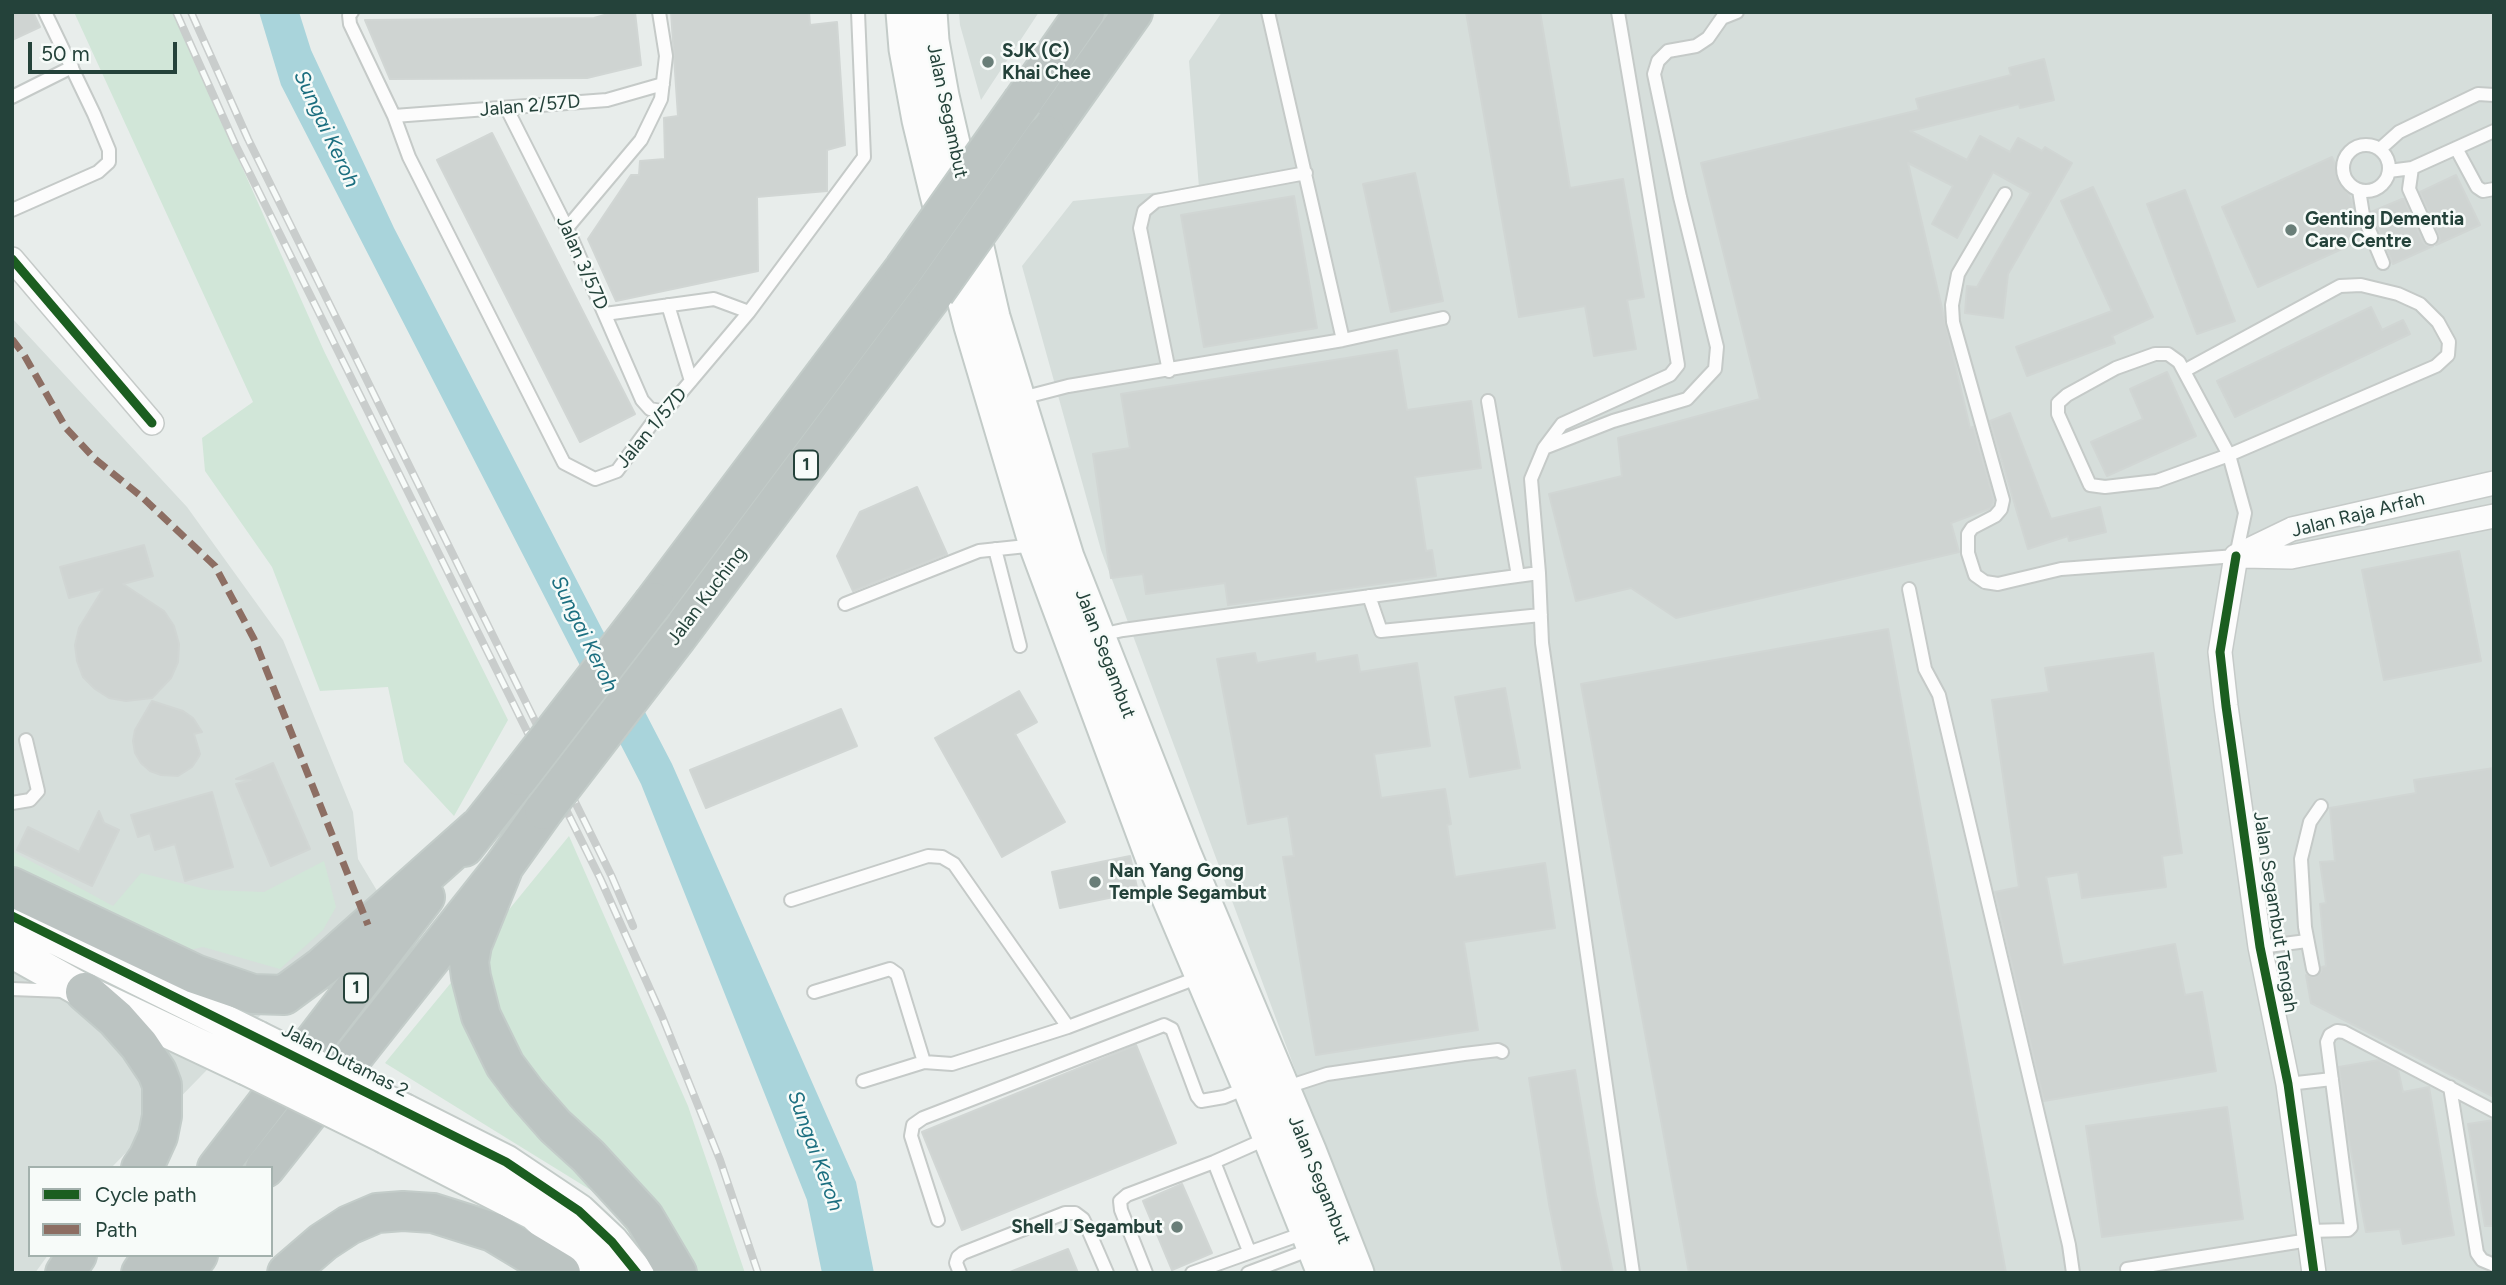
<!DOCTYPE html>
<html>
<head>
<meta charset="utf-8">
<style>
  body { margin:0 }
  #map { position:relative; width:2506px; height:1285px; overflow:hidden; background:#e8edeb; font-family:Figtree,sans-serif }
  canvas { display:block }
  .frame { position:absolute; inset:0; border:14px solid #24423a; pointer-events:none }
  .legend { position:absolute; left:28px; top:1166px; width:245px; height:91px; box-sizing:border-box; background:#f7fbf9; border:2px solid #a3b1ad; margin:0; padding:9px 12px; list-style:none; font-size:21px; color:#24423a }
  .legend li { display:flex; align-items:center; gap:14px; height:35px }
  .legend b { width:35px; border:2px solid #a3b1ad }
  .scale { position:absolute; left:28px; top:42px; width:149px; height:32px; box-sizing:border-box; border:4px solid #24423a; border-top:0; padding-left:9px; font-size:21px; line-height:24px; white-space:nowrap; color:#24423a; -webkit-text-stroke:5px #f7fbf9; paint-order:stroke }
</style>
</head>
<body>
<div id="map">
<canvas width="2506" height="1285"></canvas>
<div class="frame"></div>
<ul class="legend">
<li><b style="height:9px;background:#1b5e20"></b>Cycle path</li>
<li><b style="height:9px;background:#8d6e63"></b>Path</li>
</ul>
<div class="scale">50 m</div>
</div>
<script>
const g = document.querySelector('canvas').getContext('2d');
g.lineJoin = 'round';
function paint(path, color) { g.fillStyle = color; g.fill(path, 'evenodd'); }
const shape = rows => new Path2D(rows.map(r => 'M' + r).join(''));
function strokePath(path, color, width, dash) { g.strokeStyle = color; g.lineWidth = width; g.lineCap = dash ? 'butt' : 'round'; g.setLineDash(dash || []); g.stroke(path); }
function write(font, color, halo, rows, align = 'center') {
  g.font = font + ' Figtree,sans-serif'; g.lineWidth = 5; g.setLineDash([]); g.textBaseline = 'middle'; g.strokeStyle = halo; g.fillStyle = color; for (const [text, x, y, turn = 0] of rows) {
    g.save(); g.translate(x, y); g.rotate((+turn || 0) * Math.PI / 180); g.textAlign = isNaN(turn) ? turn : align; if (halo) g.strokeText(text, 0, 0); g.fillText(text, 0, 0); g.restore();
  }
}
const built = shape([
  [959,12,1039,12,981,100,960,25],
  [1222,12,2494,12,2494,1273,1371,1273,1101,550,1022,266,1073,201,1199,188,1189,61],
  [12,318,187,507,283,640,353,812,358,859,379,894,111,1168,30,1168,30,1255,48,1255,35,1273,12,1273]
]);
const green = shape([
  [74,12,173,12,324,351,508,720,454,816,404,762,388,687,320,691,272,567,205,471,202,438,253,402],
  [569,836,688,1106,745,1273,688,1273,507,1045,485,961,494,928],
  [12,851,113,906,141,873,209,890,264,892,324,861,336,907,323,930,280,969,203,947,177,953,12,870],
  [459,973,636,1216,659,1273,602,1197,385,1063]
]);
const water = shape([
  [259,12,299,12,311,50,394,228,672,764,856,1182,874,1273,822,1273,807,1200,641,784,281,85]
]);
const building = shape([
  [12,12,33,12,40,27,12,40,12,12],
  [615,12,635,12,641,65,587,78,390,79,365,20,594,18,615,12],
  [671,12,809,12,810,25,837,22,845,145,827,150,827,191,757,197,758,271,616,301,588,239,631,175,639,175,640,161,665,159,664,118,678,116,671,12],
  [1466,12,1540,12,1570,188,1623,179,1644,297,1627,300,1636,349,1594,356,1585,306,1519,317,1466,12],
  [2044,59,2054,100,2020,108,2019,104,1910,131,1967,160,1980,136,2010,152,2018,138,2042,151,2045,147,2072,163,2008,274,2003,318,1965,313,1967,286,1977,287,2031,193,1993,172,1957,238,1932,224,1953,186,1908,163,1970,428,1973,427,1994,500,1991,508,1951,523,1959,552,1676,618,1631,588,1576,601,1549,494,1622,476,1618,438,1760,399,1701,163,1919,110,1916,99,2011,75,2009,68,2044,59],
  [492,133,635,414,580,442,437,160,492,133],
  [2332,157,2352,202,2355,218,2364,239,2258,287,2222,207,2332,157],
  [1415,173,1443,301,1391,312,1363,184,1415,173],
  [2456,175,2480,225,2436,245,2440,240,2439,235,2420,192,2456,175],
  [2093,187,2153,317,2112,336,2115,343,2027,376,2016,347,2112,311,2061,201,2093,187],
  [2185,190,2235,321,2197,334,2147,204,2185,190],
  [1294,196,1317,328,1204,347,1181,215,1294,196],
  [2402,199,2404,199,2423,242,2426,245,2433,246,2393,264,2371,212,2402,199],
  [2371,307,2382,330,2403,320,2410,334,2235,417,2217,381,2371,307],
  [1397,350,1407,410,1471,401,1481,468,1415,477,1426,551,1432,550,1436,576,1228,605,1225,583,1146,594,1143,574,1111,578,1093,454,1130,448,1121,394,1397,350],
  [2167,372,2196,436,2107,476,2091,442,2143,419,2130,389,2167,372],
  [2010,413,2051,519,2100,507,2106,532,2069,541,2068,536,2028,549,1990,421,2010,413],
  [917,487,947,554,853,591,837,556,860,512,917,487],
  [144,545,153,576,123,584,164,611,174,626,179,644,178,662,171,678,152,698,126,701,109,698,95,689,83,677,77,661,75,645,79,628,103,589,69,598,60,567,144,545],
  [2459,551,2481,661,2384,680,2362,570,2459,551],
  [1888,629,2006,1273,1689,1273,1581,684,1888,629],
  [1255,653,1257,663,1315,653,1316,662,1357,655,1360,672,1417,663,1430,746,1374,754,1381,798,1445,789,1451,824,1447,825,1455,877,1545,863,1555,928,1464,942,1478,1030,1316,1055,1283,857,1294,856,1288,816,1248,824,1217,659,1255,653],
  [2153,653,2182,853,2162,856,2166,887,2082,898,2078,872,2046,877,2063,965,2175,944,2185,995,2202,992,2216,1071,2044,1101,1995,892,2019,887,1992,700,2049,692,2045,668,2153,653],
  [1505,688,1520,768,1470,777,1455,697,1505,688],
  [1019,691,1037,722,1015,734,1065,822,1002,857,935,738,1019,691],
  [152,701,183,711,193,718,202,732,194,734,200,754,198,758,192,767,178,776,161,775,150,771,141,763,135,753,133,741,135,730,152,701],
  [841,709,857,746,706,808,690,770,841,709],
  [273,763,310,849,271,866,236,784,251,780,236,779,273,763],
  [2494,768,2494,1097,2311,1003,2306,975,2315,977,2321,972,2322,967,2326,966,2320,904,2326,903,2320,862,2335,861,2330,808,2416,793,2414,780,2494,768],
  [212,792,233,867,185,881,175,844,155,850,150,833,138,837,131,815,212,792],
  [99,811,104,823,119,830,92,886,17,850,28,827,79,852,99,811],
  [1130,856,1138,892,1060,908,1052,872,1130,856],
  [1136,1045,1176,1143,962,1230,922,1132,1136,1045],
  [2379,1060,2398,1070,2403,1092,2429,1087,2454,1235,2403,1244,2400,1229,2366,1232,2348,1135,2339,1067,2379,1060],
  [1575,1070,1596,1195,1613,1273,1563,1273,1549,1204,1529,1078,1575,1070],
  [2227,1107,2243,1219,2102,1237,2086,1126,2227,1107],
  [2494,1120,2494,1226,2485,1226,2468,1124,2494,1120],
  [1182,1184,1212,1253,1172,1270,1143,1201,1182,1184],
  [1068,1249,1078,1273,1010,1273,1010,1272,1068,1249]
]);
const lane = shape([
  [352,12,349,15,350,24,394,116,409,157,564,463,595,479,617,471,661,411,668,408,749,312,864,157,858,12],
  [1268,12,1343,340],
  [12,97,72,67],
  [507,109,567,228,642,400,650,409,661,411],
  [394,116,607,100,663,84],
  '2343 168a23 23 0 1 1 46 0a23 23 0 1 1-46 0Z',
  [2456,148,2477,187,2483,191,2494,189],
  [2380,149,2399,132,2478,94,2494,95],
  [2412,168,2409,189,2431,238],
  [2389,171,2412,168,2494,131],
  [2359,190,2363,215,2383,263],
  [2005,194,1958,274,1952,305,1953,322,2003,500,2001,509,1995,516,1972,528,1968,534,1968,553,1975,575,1985,582,1998,584,2061,569,2236,556,2245,513,2229,455,2436,366,2448,355,2449,342,2438,322,2420,304,2398,294,2361,285,2340,286,2184,371],
  [12,210,98,172,109,162,109,150,94,114,45,12],
  [567,228,641,140,661,99,666,56,659,12],
  [668,305,691,381],
  [605,314,714,299,749,312],
  [2155,354,2168,354,2179,362,2229,455,2157,481,2105,487,2090,485,2058,414,2058,403,2067,395,2116,368,2155,354],
  [1169,371,1140,228,1144,211,1156,201,1306,173],
  [1018,399,1068,386,1343,340,1443,318],
  [1488,401,1518,576],
  [1544,448,1562,424,1670,375,1678,365,1618,12],
  [995,549,1020,646],
  [1909,589,1925,669,1939,695,2069,1245,2073,1273],
  [1369,596,1381,631,1541,615],
  [845,604,979,551,1036,545],
  [1100,635,1123,630,1539,573],
  [12,803,30,800,38,791,26,740],
  [791,900,928,856,942,857,954,864,1068,1027,1202,976],
  [2260,947,2307,941],
  [2313,969,2305,927,2301,859,2310,822,2321,806],
  [12,989,64,991],
  [814,992,890,969,897,974,924,1062],
  [863,1081,924,1062,952,1064,1068,1027],
  [2288,1084,2332,1079],
  [2450,1087,2477,1253,2482,1260,2494,1265],
  [1284,1088,1327,1074,1464,1054,1498,1050,1502,1052],
  [1214,1162,1249,1251],
  [938,1220,911,1136,913,1125,923,1118,1164,1025,1172,1029,1197,1096,1201,1101,1224,1097,1249,1087],
  [2308,1231,2348,1230,2351,1227,2327,1042,2330,1035,2337,1031,2344,1032,2494,1111],
  [2127,1269,2309,1240],
  [960,1273,956,1263,958,1257,963,1253,1065,1213,1075,1213,1083,1219,1087,1227,1107,1273],
  [1146,1273,1121,1210,1120,1201,1127,1195,1214,1162,1268,1138],
  [1192,1273,1307,1232],
  [1248,1273,1314,1248],
  [1633,1273,1542,643,1539,573,1531,479,1544,448,1613,421,1687,399,1715,369,1717,347,1680,197,1654,74,1658,61,1668,51,1696,46,1708,38,1722,18,1737,12]
]);
const street = shape([
  [12,259,152,423],
  [2236,556,2220,652,2226,706,2260,947,2288,1084,2314,1273],
  [2236,556,2292,529,2494,483],
  [2243,556,2291,557,2494,516]
]);
const secondary = shape([
  [903,12,906,49,919,120,936,191,971,326,1036,545,1157,870,1249,1086,1324,1273],
  [930,12,932,41,942,96,993,317,1067,557,1185,856,1310,1153,1357,1273],
  [12,916,258,1038],
  [12,951,85,992,246,1068],
  [405,1111,506,1162,579,1211,612,1242,637,1273],
  [386,1137,534,1213,600,1273]
]);
const highway = shape([
  [1023,101,1085,12],
  [1046,135,1133,12],
  [654,602,904,269],
  [677,637,935,292],
  [464,847,520,776],
  [504,866,472,945,469,962,471,977,481,1016,505,1065,526,1093,555,1126,588,1156,644,1217,677,1273],
  [12,887,195,974,253,994,284,995,322,967,478,828],
  [85,992,116,1019,139,1045,157,1072,162,1085,162,1116,158,1136,148,1158,141,1168],
  [217,1168,425,897],
  [265,1168,504,866,544,810],
  [65,1273,77,1255],
  [141,1273,153,1255],
  [184,1273,198,1255],
  [287,1273,323,1242,349,1225,377,1213,403,1211,433,1213,493,1232,561,1273]
]);
const rail = shape([
  [176,12,236,146,600,878,662,1016,720,1160,758,1273],
  [191,12,248,139,612,877,633,926]
]);
const secondaryBridge = shape([
  [258,1038,405,1111],
  [246,1068,386,1137]
]);
const highwayBridge = shape([
  [904,269,1023,101],
  [935,292,1046,135],
  [520,776,654,602],
  [544,810,677,637]
]);
const quiet = shape([
  [12,339,24,355,66,428,95,459,142,497,215,566,254,639,368,925]
]);
const cycleway = shape([
  [12,259,152,423],
  [2236,556,2220,652,2226,706,2260,947,2288,1084,2314,1273],
  [12,916,506,1162,579,1211,612,1242,637,1273]
]);
const markers = [
  [988,62,7,"#697e78"],
  [2291,230,7,"#697e78"],
  [1095,882,7,"#697e78"],
  [1177,1227,7,"#697e78"]
];
const shields = [
  [806,465,24],
  [356,988,24]
];
const shieldNames = [
  ["1",806,465],
  ["1",356,988]
];
const poiNames = [
  ["SJK (C)",1002,51],
  ["Khai Chee",1002,73],
  ["Genting Dementia",2305,219],
  ["Care Centre",2305,241],
  ["Nan Yang Gong",1109,871],
  ["Temple Segambut",1109,893],
  ["Shell J Segambut",1163,1227,"right"]
];
const streetNames = [
  ["Jalan 2/57D",530,106,-5],
  ["Jalan Segambut",947,111,78],
  ["Jalan 3/57D",582,263,66],
  ["Jalan 1/57D",652,428,-50],
  ["Jalan Raja Arfah",2358,515,-14],
  ["Jalan Kuching",707,596,-53],
  ["Jalan Segambut",1105,654,69],
  ["Jalan Segambut Tengah",2275,912,81],
  ["Jalan Dutamas 2",345,1061,27],
  ["Jalan Segambut",1319,1180,68]
];
const waterNames = [
  ["Sungai Keroh",326,129,65],
  ["Sungai Keroh",584,634,64],
  ["Sungai Keroh",815,1151,70]
];
paint(built, '#d6dedb');
paint(green, '#d1e6d8');
paint(water, '#a9d4db');
paint(building, '#cfd4d2');
strokePath(building, '#d1d6d4', 2);
strokePath(lane, '#c5cac8', 16);
strokePath(street, '#c5cac8', 26);
strokePath(secondary, '#c3cbc8', 37);
strokePath(highway, '#c3ccc9', 42);
strokePath(lane, '#fcfcfc', 12);
strokePath(street, '#fcfcfc', 23);
strokePath(secondary, '#fcfcfc', 33);
strokePath(highway, '#bcc4c2', 38);
strokePath(rail, '#c9cdcc', 8);
strokePath(rail, '#f7fbf9', 5, [16]);
strokePath(secondaryBridge, '#c3cbc8', 37, []);
strokePath(highwayBridge, '#c3ccc9', 42, []);
strokePath(secondaryBridge, '#fcfcfc', 33);
strokePath(highwayBridge, '#bcc4c2', 38);
strokePath(quiet, '#8d6e63', 7, [14, 7]);
strokePath(cycleway, '#1b5e20', 9);
for (const [x, y, r, color] of markers) { const dot = new Path2D(); dot.arc(x, y, r, 0, 2 * Math.PI); g.fillStyle = color; g.fill(dot); strokePath(dot, '#f7fbf9', 2.5); }
for (const [x, y, w] of shields) { const box = new Path2D(); box.roundRect(x - w / 2, y - 14.5, w, 29, 5); g.fillStyle = '#f7fbf9'; g.fill(box); strokePath(box, '#24423a', 2); }
write('bold 18px', '#24423a', null, shieldNames);
write('bold 19px', '#24423a', '#f7fbf9', poiNames, 'left');
write('19px', '#24423a', '#f7fbf9', streetNames);
write('italic 21px', '#1c6f80', '#f7fbf9', waterNames);
</script>
</body>
</html>
